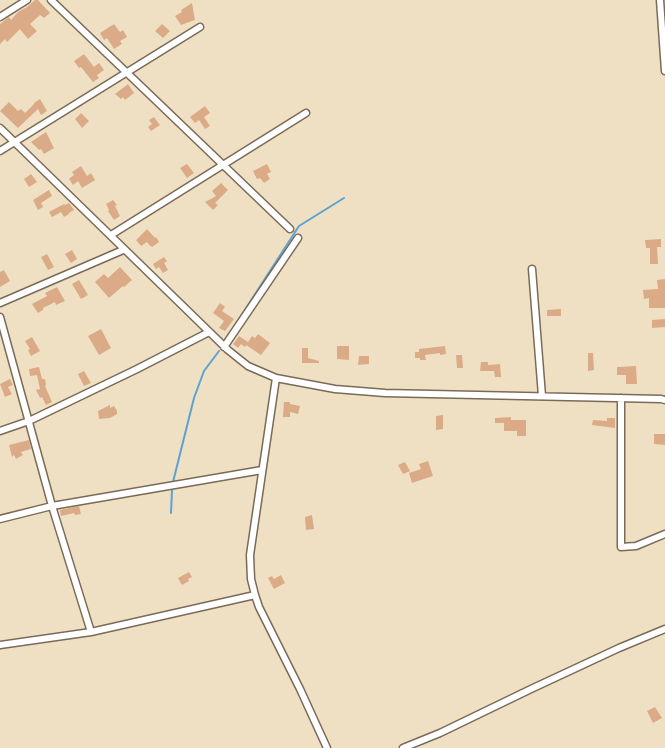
<!DOCTYPE html>
<html>
<head>
<meta charset="utf-8">
<style>
  body { margin:0 }
  canvas { display:block; background:#f0e0c3 }
</style>
</head>
<body>
<canvas width="665" height="748"></canvas>
<script>
const g = document.querySelector('canvas').getContext('2d');
g.lineJoin = 'round';
const shape = rows => new Path2D(rows.map(r => 'M' + r).join(''));
function strokePath(path, color, width, dash) { g.strokeStyle = color; g.lineWidth = width; g.lineCap = dash ? 'butt' : 'round'; g.setLineDash(dash || []); g.stroke(path); }
function paint(path, color) { g.fillStyle = color; g.fill(path, 'evenodd'); }
const stream = shape([
  [230,333,299,226,344,198],
  [173,482,194,398,204,371,219,351],
  [171,513,172,490]
]);
const building = shape([
  [35,0,38,0,50,13,44,18,40,15,30,24,37,31,28,39,20,29,7,42,5,39,0,44,0,24,9,17,11,20,18,12,27,7],
  [192,3,195,20,181,25,175,16,182,12,181,10],
  [114,24,120,32,123,30,127,37,120,41,122,44,114,49,107,38,104,40,100,33],
  [162,24,170,31,163,38,155,31],
  [84,54,94,67,99,63,104,70,97,75,99,78,93,82,81,67,79,68,74,61],
  [128,84,134,93,125,100,123,97,121,99,115,94],
  [40,99,47,111,41,115,38,109,18,128,0,111,9,102,18,111,21,109,25,113,34,104,34,103],
  [205,106,210,113,204,117,210,126,205,129,199,120,195,123,190,117],
  [81,113,89,121,82,128,75,119],
  [154,117,160,125,151,131,148,127,152,124,149,120],
  [46,132,54,148,44,154,41,149,39,150,31,142],
  [187,164,194,173,187,178,180,168],
  [267,164,271,172,267,174,270,179,264,183,260,178,257,179,253,171],
  [81,166,87,176,91,173,95,180,82,188,78,181,73,185,69,179,74,175,72,172],
  [31,174,37,182,29,187,24,179],
  [221,183,228,190,215,203,218,205,213,210,205,202,216,196,212,191],
  [49,190,52,196,41,203,43,207,38,210,33,200],
  [113,200,117,205,115,206,120,216,114,220,108,211,109,210,106,204],
  [69,203,74,210,69,213,69,214,64,217,61,212,52,217,49,212,64,204,65,205],
  [147,229,155,238,156,237,159,242,152,247,151,246,150,246,147,242,141,246,136,240],
  [661,239,661,247,657,247,658,264,650,264,650,248,646,248,645,240],
  [72,250,77,259,71,263,65,254],
  [47,254,54,267,48,270,41,257],
  [164,257,167,261,164,263,168,270,163,273,159,267,156,269,153,264],
  [120,267,132,280,124,287,123,286,109,298,95,282,104,274,108,278],
  [4,270,10,281,0,287,0,272],
  [665,279,665,308,649,308,649,298,644,299,643,290,658,289,657,280],
  [79,280,88,295,81,299,72,284],
  [57,287,65,301,56,305,55,302,43,308,43,310,38,313,32,304,47,296,45,293],
  [220,303,225,307,222,311,234,319,225,331,219,328,224,321,213,313],
  [561,309,561,316,547,316,547,310],
  [665,319,665,327,652,328,652,320],
  [101,329,111,348,99,355,88,336],
  [258,334,270,343,261,355,246,345,252,336,255,338],
  [239,336,248,342,245,347,241,344,238,348,233,344],
  [32,337,40,351,31,356,28,350,30,349,25,341],
  [337,346,349,346,349,360,337,359],
  [445,346,446,354,440,355,440,353,425,355,426,360,420,360,420,358,415,358,415,352,419,352,419,349],
  [302,348,308,348,308,358,319,361,319,363,302,363],
  [588,353,593,353,594,370,588,371],
  [456,355,462,355,463,368,457,368],
  [359,356,369,356,369,364,358,365],
  [481,362,488,362,488,365,500,364,501,377,495,377,494,371,480,371],
  [636,366,637,384,626,384,626,375,617,375,617,367],
  [39,367,42,379,45,379,46,385,45,386,52,402,46,405,42,397,40,398,36,390,40,389,37,375,30,376,29,369],
  [84,371,91,383,84,386,78,374],
  [10,379,13,385,8,387,12,394,5,397,0,384],
  [284,402,290,402,290,404,300,406,298,414,290,412,290,417,283,417],
  [110,405,110,408,114,406,117,411,117,414,110,418,99,419,98,411],
  [443,415,443,429,436,430,436,416],
  [511,417,511,420,526,420,526,436,517,436,517,431,504,431,504,423,495,423,495,418],
  [607,418,615,418,615,428,592,425,593,420,607,421],
  [654,434,665,434,665,445,654,444],
  [29,440,31,449,21,452,23,455,16,459,14,455,12,457,9,445],
  [428,461,433,476,412,483,409,473,421,469,419,464],
  [405,462,410,471,403,474,398,465],
  [79,506,81,514,75,515,74,513,61,516,60,510],
  [312,515,314,529,306,530,305,517],
  [189,572,192,577,188,579,189,581,182,585,178,578],
  [281,575,285,583,274,589,268,578,272,576,274,579],
  [655,707,662,718,653,723,647,711]
]);
const minor = shape([
  [51,0,290,229],
  [660,0,665,71],
  [0,17,27,0],
  [0,128,228,350,248,366,276,378,335,389,385,393,661,399,665,400],
  [0,151,200,27],
  [111,235,306,113],
  [532,269,542,396],
  [0,303,123,250],
  [0,317,52,506,91,632],
  [224,347,298,238],
  [276,378,250,555,251,579,255,595,259,607,300,689,327,748],
  [621,398,621,547,636,546,665,534],
  [0,431,29,421,137,369,209,332],
  [0,519,52,506,262,470],
  [0,645,91,632,255,595],
  [403,748,440,733,531,689,619,648,665,629]
]);
strokePath(stream, '#5ca2d2', 2);
paint(building, '#dbab87');
strokePath(minor, '#7a6a58', 9);
strokePath(minor, '#fff', 6);
</script>
</body>
</html>
